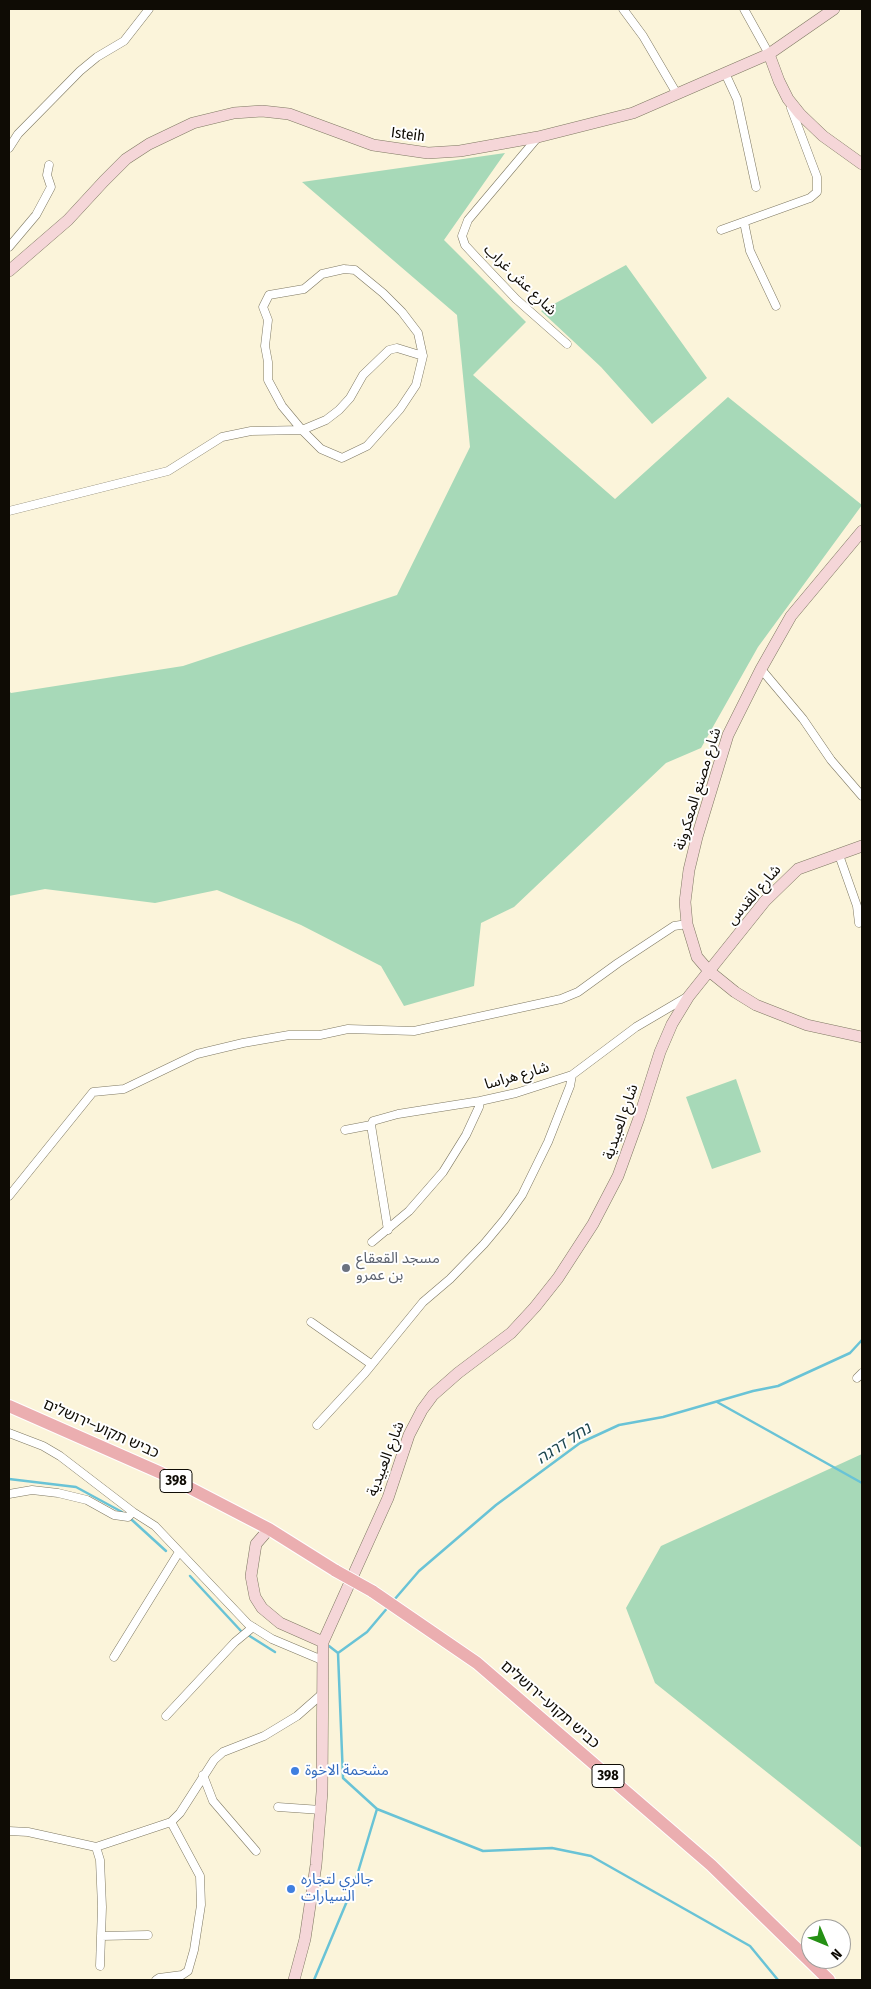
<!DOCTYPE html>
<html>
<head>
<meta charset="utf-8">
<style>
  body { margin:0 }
  #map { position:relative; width:871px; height:1989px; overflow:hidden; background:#fbf4da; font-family:"Fira Sans Condensed",sans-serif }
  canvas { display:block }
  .frame { position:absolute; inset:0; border:10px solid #0f0c05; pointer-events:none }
  .north { position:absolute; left:801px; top:1919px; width:50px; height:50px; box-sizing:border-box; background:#fff; border:1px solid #9f9e9b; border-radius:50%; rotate:135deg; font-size:14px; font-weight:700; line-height:20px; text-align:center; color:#0f0c05 }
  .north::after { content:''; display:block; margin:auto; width:18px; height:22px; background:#259014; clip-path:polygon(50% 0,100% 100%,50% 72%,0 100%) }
</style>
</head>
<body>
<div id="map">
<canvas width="871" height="1989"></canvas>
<div class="frame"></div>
<div class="north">N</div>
</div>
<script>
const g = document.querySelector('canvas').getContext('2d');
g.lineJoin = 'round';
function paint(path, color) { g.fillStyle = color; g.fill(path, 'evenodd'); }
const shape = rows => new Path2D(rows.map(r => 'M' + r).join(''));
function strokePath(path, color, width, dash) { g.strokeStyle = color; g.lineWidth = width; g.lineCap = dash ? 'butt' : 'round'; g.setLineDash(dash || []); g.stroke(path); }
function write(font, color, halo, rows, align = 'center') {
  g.font = font + ' "Fira Sans Condensed","Noto Sans Arabic","Noto Sans Hebrew",sans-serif'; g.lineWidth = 4; g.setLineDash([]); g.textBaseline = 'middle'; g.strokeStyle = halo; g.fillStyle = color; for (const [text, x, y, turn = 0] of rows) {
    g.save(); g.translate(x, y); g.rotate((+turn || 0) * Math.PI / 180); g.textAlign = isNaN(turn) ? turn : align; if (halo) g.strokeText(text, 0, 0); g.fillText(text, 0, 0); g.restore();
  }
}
const green = shape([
  [505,153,444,240,526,322,473,375,615,499,728,397,862,505,758,647,701,748,666,763,514,907,481,923,474,986,404,1006,381,966,301,925,217,890,155,903,45,889,9,896,9,691,11,693,183,666,397,595,470,447,457,315,302,182],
  [626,265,707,378,652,424,601,367,541,311],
  [736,1079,761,1152,712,1169,686,1097],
  [862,1454,862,1848,655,1683,626,1608,661,1546]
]);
const stream = shape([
  [717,1402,862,1483],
  [9,1479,76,1487,122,1512],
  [132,1520,166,1551],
  [190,1576,241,1631],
  [394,1600,419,1571,496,1505,580,1443,619,1425,663,1417,753,1391,778,1386,850,1353,862,1340],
  [248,1635,275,1652],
  [329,1646,338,1653,367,1632,389,1606],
  [338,1653,343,1778,377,1809,483,1851,552,1848,591,1856,750,1946,778,1980],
  [314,1980,355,1882,377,1809]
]);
const street = shape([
  [623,9,643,36,677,94],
  [744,9,769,54],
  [725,73,737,99,756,187],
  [538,137,468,220,462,236,465,245,477,258,516,299,567,344],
  [9,148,18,134,80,71,97,57,124,41,149,9],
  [744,222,750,251,776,306],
  [721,230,810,198,817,192,817,177,791,108],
  [9,247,36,215,51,187,47,175,49,165],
  [344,269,355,270,383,293,402,312,418,333,423,356,416,385,400,409,367,446,342,458,321,449,302,430,282,406,268,380,268,362,265,346,268,320,263,307,269,295,304,289,322,274,344,269],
  [9,511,168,471,222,437,251,431,302,430,326,420,339,410,350,398,363,375,389,350,397,348,423,356],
  [761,669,803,719,831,760,862,796],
  [839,855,857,906,859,923],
  [345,1130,371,1125],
  [9,1196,93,1092,124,1089,197,1054,243,1043,289,1035,320,1035,348,1029,414,1031,561,999,578,992,618,963,674,926,687,924],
  [388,1230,371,1125,373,1121,398,1114,480,1101],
  [372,1242,409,1211,443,1172,466,1135,479,1107,480,1101,516,1093,572,1075,636,1027,687,997],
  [311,1322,371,1364],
  [857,1378,862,1373],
  [317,1425,365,1373,423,1302,450,1279,484,1244,504,1220,522,1195,548,1142,570,1086,572,1075],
  [9,1433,43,1446,60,1456,133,1512],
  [9,1494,32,1490,58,1493,87,1500,114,1515,128,1517,133,1512,155,1526,248,1624,272,1639,322,1660],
  [114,1657,179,1552],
  [166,1716,235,1642,253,1627],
  [203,1775,213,1801,256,1851],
  [278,1807,321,1810],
  [9,1831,28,1832,96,1847,171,1822,180,1813,214,1760,223,1752,264,1736,297,1716,322,1694],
  [96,1847,100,1860,102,1907,100,1966],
  [101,1936,148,1935],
  [156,1980,159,1978,182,1975,188,1971,194,1950,201,1905,200,1876,171,1822]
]);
const secondary = shape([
  [769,54,779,81,788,99,800,114,823,136,862,164],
  [9,271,68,220,104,181,126,159,149,144,193,123,234,113,262,111,289,114,373,145,428,153,460,151,538,137,633,113,769,54,834,9],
  [862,531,791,616,761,669,728,735,697,837,689,870,685,902,687,924,697,957,709,971,735,992,756,1005,807,1025,862,1037],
  [269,1529,256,1544,251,1576,255,1597,262,1608,280,1623,323,1642],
  [294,1980,305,1939,316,1865,322,1792,323,1642,388,1498,409,1435,422,1410,433,1395,458,1373,511,1333,535,1307,558,1278,593,1224,618,1176,639,1118,660,1052,672,1024,689,996,765,901,798,869,862,846]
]);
const primary = shape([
  [9,1406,161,1473,269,1529,336,1571],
  [372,1591,477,1663,711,1865,829,1980]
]);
const primaryBridge = shape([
  [336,1571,372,1591]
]);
const markers = [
  [346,1268,5,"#6b7280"],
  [295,1771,5,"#3f7fe0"],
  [291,1889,5,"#3f7fe0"]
];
const shields = [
  [176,1481,32],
  [608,1776,32]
];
const shieldNames = [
  ["398",176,1481],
  ["398",608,1776]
];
const streetNames = [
  ["Isteih",408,135,7],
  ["شارع عش غراب",520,280,44],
  ["شارع مصنع المعكرونة",698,789,-73],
  ["شارع القدس",754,895,-49],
  ["شارع هراسا",517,1076,-16],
  ["شارع العبيدية",621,1122,-71],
  ["כביש תקוע–ירושלים",101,1429,24],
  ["شارع العبيدية",386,1459,-69],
  ["כביש תקוע–ירושלים",550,1705,41]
];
const worshipNames = [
  ["مسجد القعقاع",356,1259],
  ["بن عمرو",356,1276]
];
const shopNames = [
  ["مشحمة الاخوة",305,1771],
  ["جالري لتجاره",301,1880],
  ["السيارات",301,1897]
];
const waterNames = [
  ["נחל דרגה",564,1444,-33]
];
paint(green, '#a7d9b8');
strokePath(stream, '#69c3d6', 2.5);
strokePath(street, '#7e7862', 9);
strokePath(secondary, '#7e7862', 12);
strokePath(primary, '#fff', 14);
strokePath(street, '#fff', 8);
strokePath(secondary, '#f5d6d8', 11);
strokePath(primary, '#ebaeb0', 12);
strokePath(primaryBridge, '#fff', 14, []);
strokePath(primaryBridge, '#ebaeb0', 12);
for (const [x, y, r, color] of markers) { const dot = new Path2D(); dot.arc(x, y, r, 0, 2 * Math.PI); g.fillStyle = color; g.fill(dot); strokePath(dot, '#fff', 2); }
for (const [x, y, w] of shields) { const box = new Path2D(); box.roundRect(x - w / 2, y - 11.5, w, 23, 4); g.fillStyle = '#fff'; g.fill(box); strokePath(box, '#0f0c05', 1); }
write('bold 14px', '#0f0c05', null, shieldNames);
write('15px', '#0f0c05', '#fff', streetNames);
write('15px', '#5b616d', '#fff', worshipNames, 'left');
write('15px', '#366cbe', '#fff', shopNames, 'left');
write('italic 16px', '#1d464e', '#fff', waterNames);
</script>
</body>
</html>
